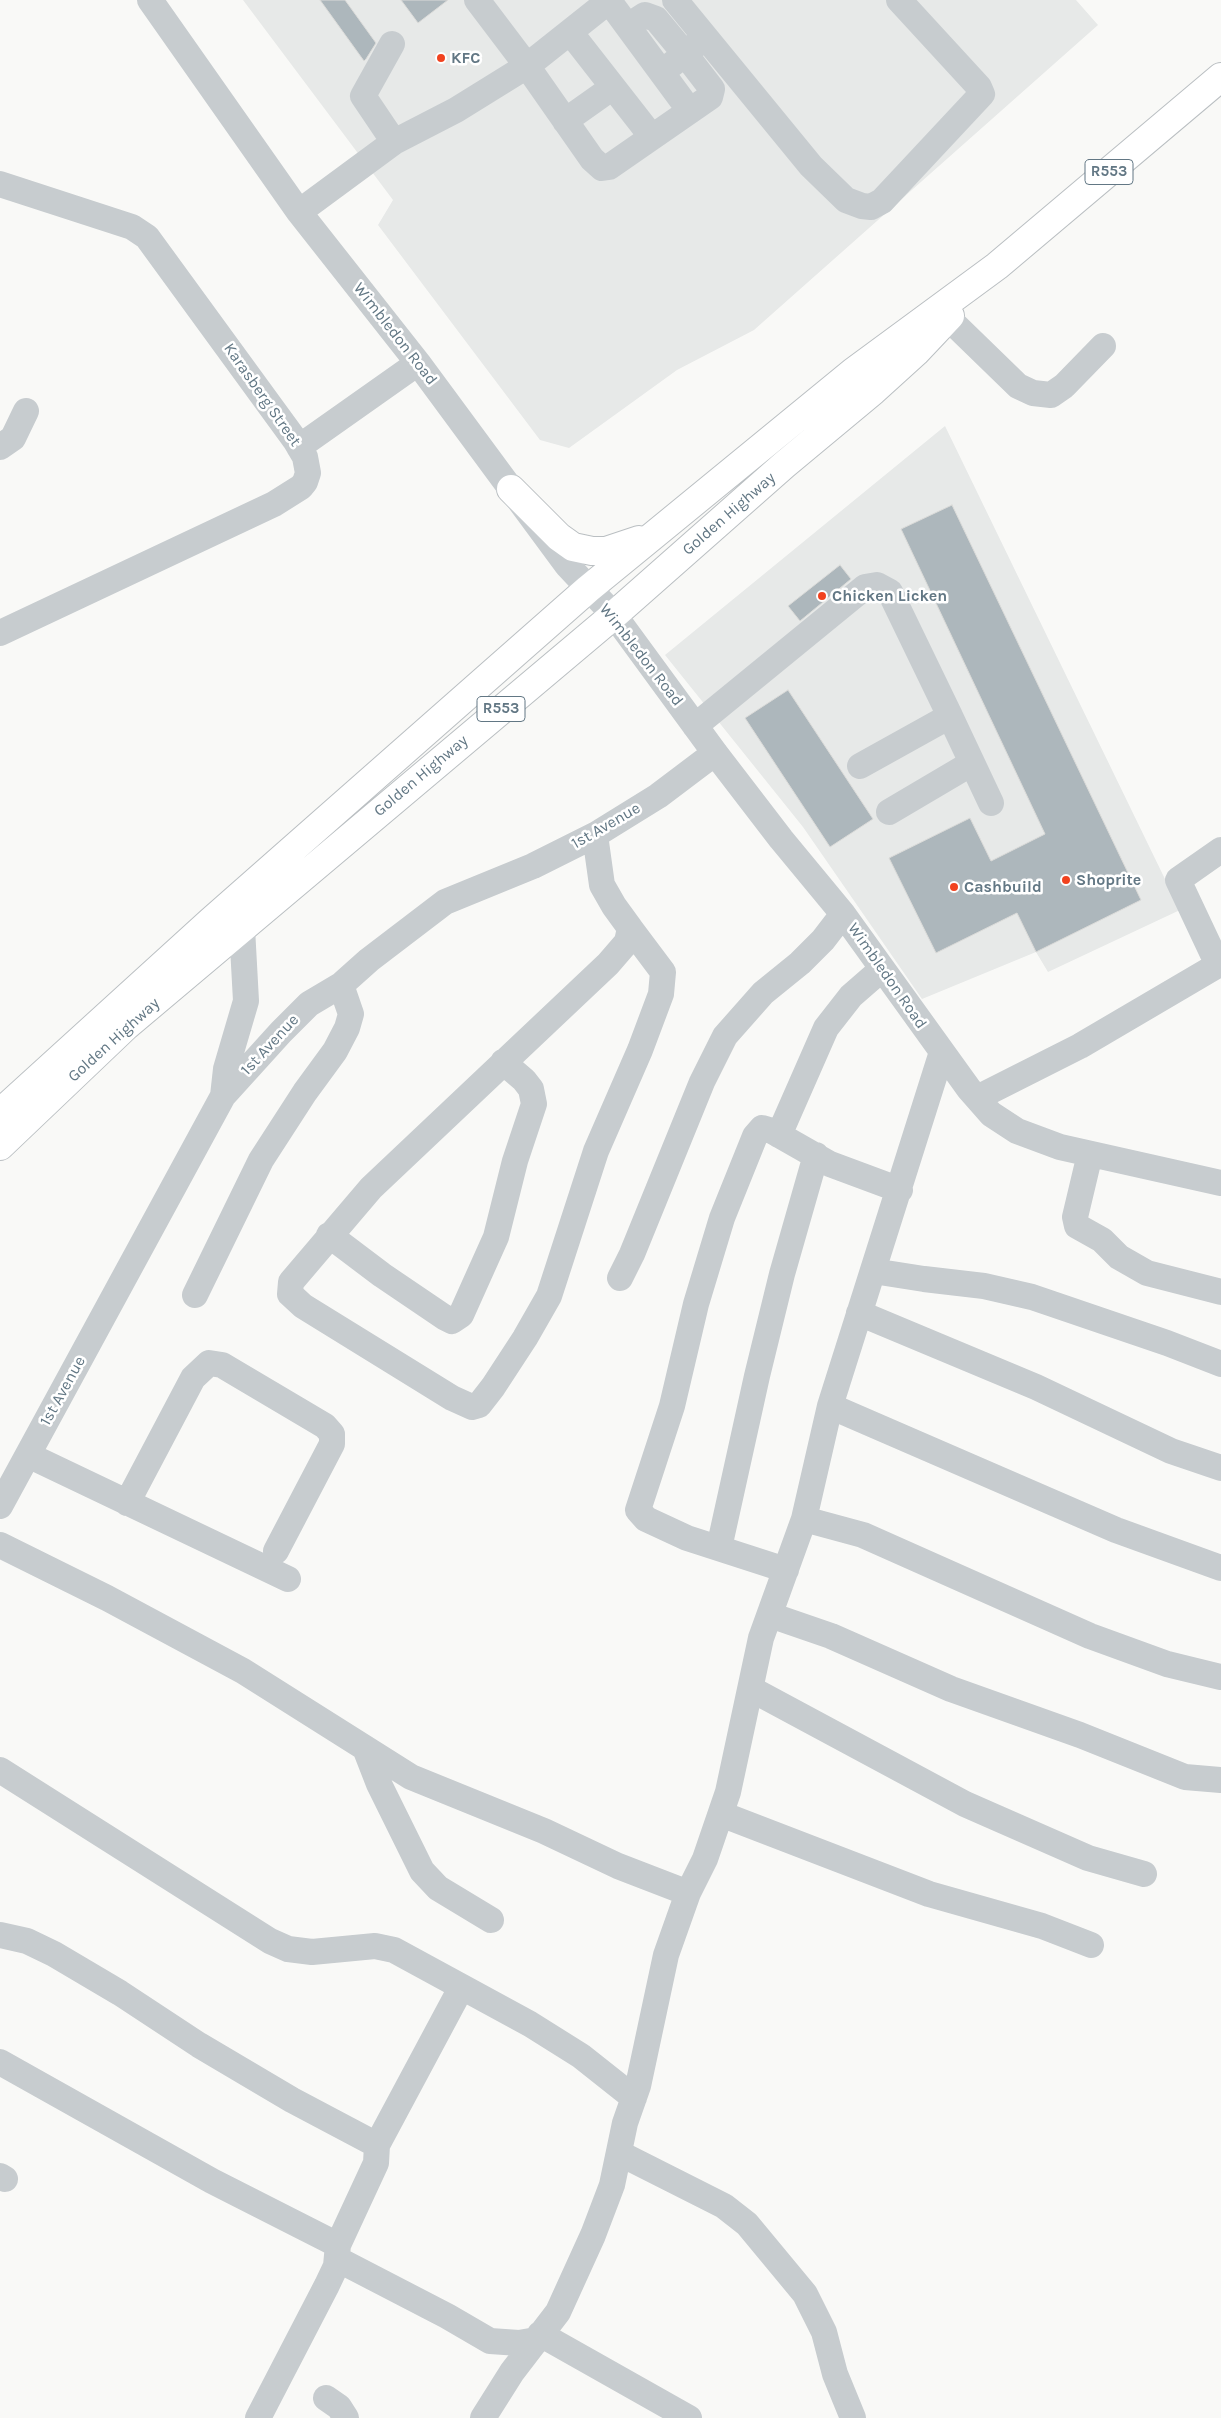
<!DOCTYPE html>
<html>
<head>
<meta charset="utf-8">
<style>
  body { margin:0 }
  canvas { display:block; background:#f9f9f7 }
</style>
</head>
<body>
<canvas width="1221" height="2418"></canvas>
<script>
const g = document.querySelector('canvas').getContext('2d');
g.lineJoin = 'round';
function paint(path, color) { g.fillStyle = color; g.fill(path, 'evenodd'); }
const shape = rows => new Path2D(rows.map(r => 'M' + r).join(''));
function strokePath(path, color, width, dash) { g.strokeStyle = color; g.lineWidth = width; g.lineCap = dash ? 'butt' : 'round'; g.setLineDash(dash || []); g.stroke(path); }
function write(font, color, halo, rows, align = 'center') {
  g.font = font + ' Karla,sans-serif'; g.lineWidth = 5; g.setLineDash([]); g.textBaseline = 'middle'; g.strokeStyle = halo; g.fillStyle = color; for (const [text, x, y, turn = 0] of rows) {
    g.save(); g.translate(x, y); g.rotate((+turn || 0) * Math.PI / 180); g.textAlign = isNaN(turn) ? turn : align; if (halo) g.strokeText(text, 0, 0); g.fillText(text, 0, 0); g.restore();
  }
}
const built = shape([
  [243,0,1076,0,1098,25,754,330,677,370,569,448,540,440,378,225,393,200],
  [945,426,1180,910,1048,972,1036,952,922,999,803,827,665,655]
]);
const building = shape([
  [320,0,345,0,376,43,366,59,364,61,320,0],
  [401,0,448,0,418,23,401,0],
  [952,505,1141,900,1036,952,1017,913,936,953,889,858,970,818,991,861,1045,834,901,529,952,505],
  [840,565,851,579,800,621,788,606,840,565],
  [788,690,873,819,830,847,745,718,788,690]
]);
const minor = shape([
  [150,0,299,212,418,363,567,565,614,615,715,753,781,839,843,914,969,1089,991,1114,1017,1131,1060,1147,1221,1183],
  [610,0,527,66,592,159,602,168,609,167,710,97,712,89,685,54,705,37],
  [675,0,811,166,846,200,862,206,871,207,882,201,982,94,979,87,899,0],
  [609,1,690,111],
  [628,26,645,15,656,19,685,54,671,65],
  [570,32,652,137],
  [392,44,363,96,394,142],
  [565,121,613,87],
  [0,184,132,227,147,237,295,440,305,457,308,473,305,482,301,487,274,504,0,633],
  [299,212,394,142,456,110,527,66,477,0],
  [948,318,1018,386,1033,393,1051,395,1064,386,1103,346],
  [0,447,13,438,26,411],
  [299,447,418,363],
  [950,716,991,803],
  [695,726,865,587,877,585,890,592,950,716,860,766],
  [889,812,972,763],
  [595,835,602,885,614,906,630,928,627,942,608,964,371,1188,291,1282,290,1294,303,1306,452,1398,472,1407,479,1405,493,1387,525,1338,549,1296,596,1151,640,1050,661,994,663,972,630,928],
  [223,1096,226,1069,246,1001,242,928],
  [977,1098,1080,1046,1218,965,1178,880,1221,850],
  [779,1135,826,1028,851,996,882,969],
  [1090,1154,1075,1217,1077,1226,1102,1240,1119,1257,1147,1273,1221,1292],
  [329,1235,382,1275,444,1317,452,1321,461,1315,496,1237,515,1161,534,1104,531,1089,524,1080,503,1062],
  [873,1271,924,1279,984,1286,1032,1297,1167,1343,1221,1364],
  [620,1278,632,1254,702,1082,725,1036,763,993,800,963,823,940,843,914],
  [195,1295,261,1160,305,1092,335,1051,347,1028,351,1014,341,985],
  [859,1313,1036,1387,1171,1451,1221,1468],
  [830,1406,1116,1530,1221,1568],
  [28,1455,288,1579],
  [127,1503,193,1378,209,1363,222,1365,325,1426,332,1434,332,1444,276,1551],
  [0,1506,223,1096,281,1032,309,1004,341,985,369,960,445,902,533,866,595,835,658,796,715,753],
  [804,1519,863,1535,1090,1636,1167,1664,1221,1677],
  [0,1545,107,1598,243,1671,411,1777,544,1831,618,1866,688,1893],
  [719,1548,757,1376,782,1274,816,1155],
  [786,1570,687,1538,646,1519,638,1510,672,1406,696,1304,722,1218,755,1136,762,1128,772,1131,830,1164,900,1190],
  [770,1615,831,1636,951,1689,1080,1735,1185,1777,1221,1780],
  [751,1689,965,1804,1088,1858,1144,1874],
  [365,1748,379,1784,422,1871,438,1888,491,1920],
  [0,1770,270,1941,288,1949,312,1952,375,1946,394,1950,530,2024,581,2056,634,2098],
  [721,1814,929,1894,1042,1926,1091,1945],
  [0,1935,27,1941,54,1954,120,1993,199,2045,292,2100,377,2145],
  [0,2062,212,2181,338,2245],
  [619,2153,724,2206,747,2224,805,2294,824,2332,835,2374,853,2418],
  [0,2176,5,2179],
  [337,2259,447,2316,490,2341,519,2343,536,2340],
  [540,2334,689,2418],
  [326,2398,339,2407,346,2418],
  [258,2418,327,2285,336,2266,338,2245,376,2163,377,2145,461,1988],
  [483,2418,512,2372,558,2312,593,2235,612,2185,625,2123,638,2086,666,1955,688,1893,705,1859,728,1792,761,1638,804,1519,830,1406,942,1052]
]);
const major = shape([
  [511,489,559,537,573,547,592,551,606,551,639,540],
  [0,1113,211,921,588,589,853,372,997,266,1221,77],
  [0,1146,126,1026,614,615,784,465,873,391,916,352,950,316]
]);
const markers = [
  [441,58,5,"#f1421f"],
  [822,596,5,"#f1421f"],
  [1066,880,5,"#f1421f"],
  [954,887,5,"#f1421f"]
];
const shields = [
  [1109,172,48],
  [501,709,48]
];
const shieldNames = [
  ["R553",1109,172],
  ["R553",501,709]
];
const poiNames = [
  ["KFC",451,58],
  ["Chicken Licken",832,596],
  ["Shoprite",1076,880],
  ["Cashbuild",964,887]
];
const streetNames = [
  ["Wimbledon Road",395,334,52],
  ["Karasberg Street",262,395,55],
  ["Golden Highway",729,514,-41],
  ["Wimbledon Road",641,655,52],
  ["Golden Highway",421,776,-40],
  ["1st Avenue",606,826,-30],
  ["Wimbledon Road",887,976,55],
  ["Golden Highway",114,1040,-42],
  ["1st Avenue",270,1045,-47],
  ["1st Avenue",63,1391,-61]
];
paint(built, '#e7e9e8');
paint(building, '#adb7bc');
strokePath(building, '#dbdbd9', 1);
strokePath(major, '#babfc2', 30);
strokePath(minor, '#c7cccf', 26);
strokePath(major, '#fff', 28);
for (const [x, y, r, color] of markers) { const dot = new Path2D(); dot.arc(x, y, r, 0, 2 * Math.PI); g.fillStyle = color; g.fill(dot); strokePath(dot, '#fff', 2); }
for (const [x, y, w] of shields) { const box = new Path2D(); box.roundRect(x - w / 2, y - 12.5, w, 25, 4); g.fillStyle = '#fff'; g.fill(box); strokePath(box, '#627784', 1); }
write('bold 15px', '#627784', null, shieldNames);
write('bold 16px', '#627784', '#fff', poiNames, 'left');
write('16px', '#627784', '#fff', streetNames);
</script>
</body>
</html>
